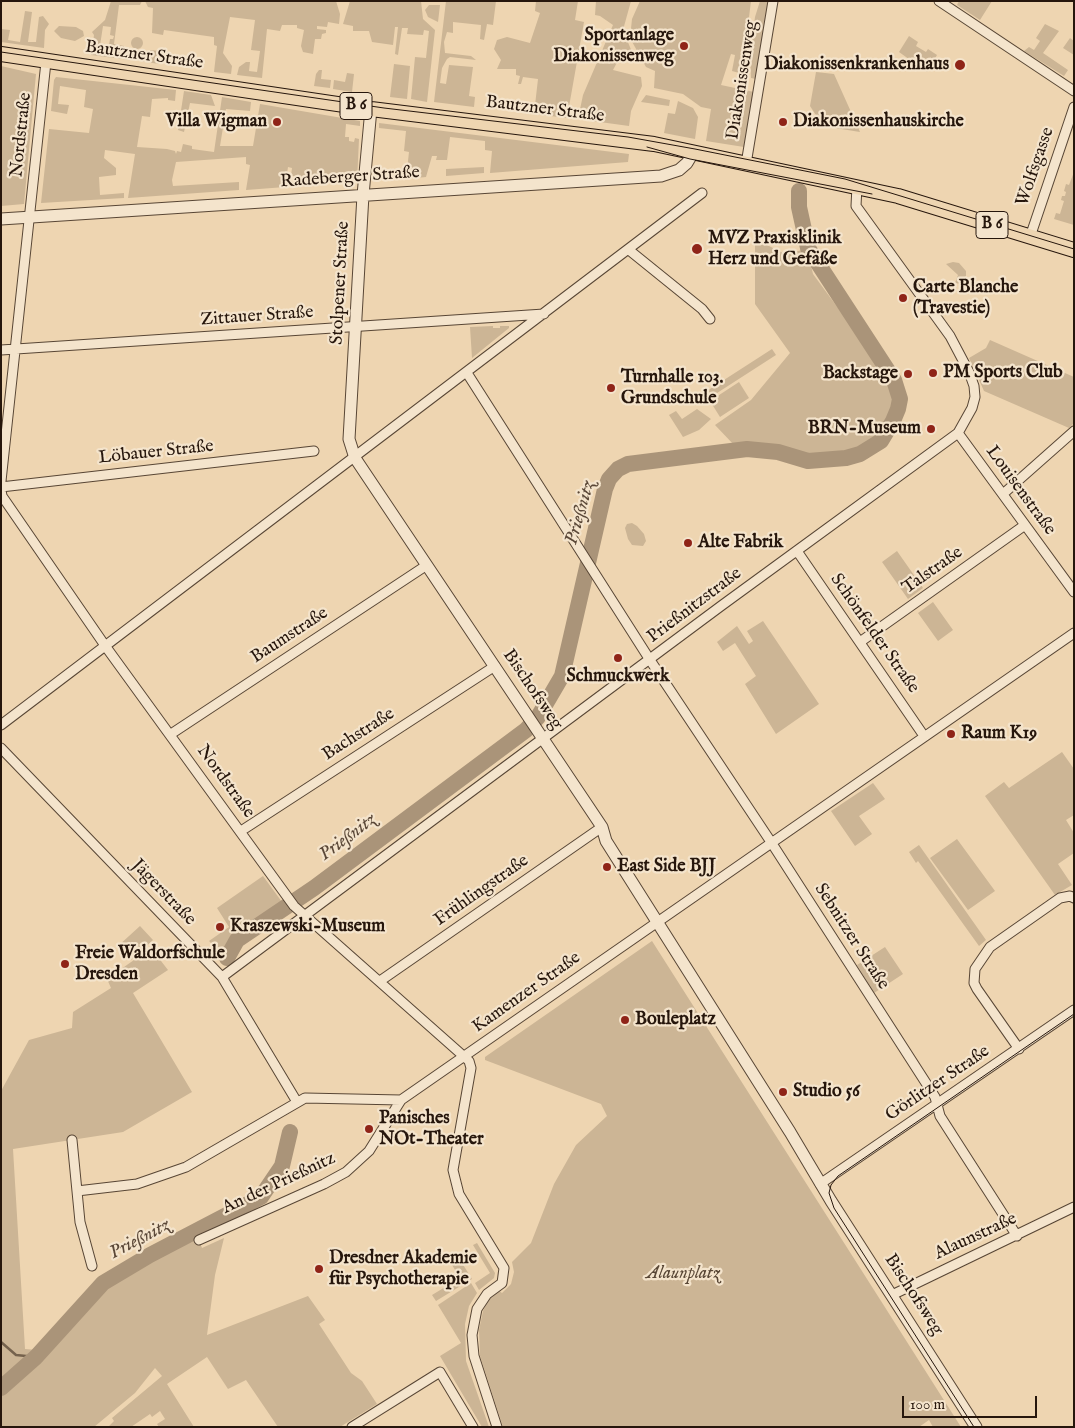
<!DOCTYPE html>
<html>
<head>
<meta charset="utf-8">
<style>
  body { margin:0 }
  #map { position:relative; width:1075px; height:1428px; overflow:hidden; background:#eed5b1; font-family:"IM FELL English",serif }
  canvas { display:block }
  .frame { position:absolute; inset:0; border:2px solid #26160c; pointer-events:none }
  .scale { position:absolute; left:902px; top:1396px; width:135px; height:22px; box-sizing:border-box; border:2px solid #26160c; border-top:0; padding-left:6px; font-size:15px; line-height:18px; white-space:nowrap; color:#26160c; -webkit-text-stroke:4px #f4e4cc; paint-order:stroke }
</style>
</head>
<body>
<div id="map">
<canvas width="1075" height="1428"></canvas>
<div class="frame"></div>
<div class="scale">100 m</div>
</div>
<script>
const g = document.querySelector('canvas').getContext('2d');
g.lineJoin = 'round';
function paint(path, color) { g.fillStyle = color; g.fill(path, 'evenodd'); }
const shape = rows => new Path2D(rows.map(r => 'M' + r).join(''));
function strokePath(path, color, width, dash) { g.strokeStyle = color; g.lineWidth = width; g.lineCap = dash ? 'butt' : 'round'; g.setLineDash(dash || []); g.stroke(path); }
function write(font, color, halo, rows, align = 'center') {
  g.font = font + ' "IM FELL English",serif'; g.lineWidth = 4.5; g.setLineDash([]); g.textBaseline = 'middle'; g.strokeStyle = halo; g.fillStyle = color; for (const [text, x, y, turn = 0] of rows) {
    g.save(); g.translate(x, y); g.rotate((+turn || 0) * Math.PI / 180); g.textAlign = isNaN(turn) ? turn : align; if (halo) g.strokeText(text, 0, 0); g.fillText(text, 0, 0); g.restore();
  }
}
const green = shape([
  [111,1,142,1,140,5,119,5,114,44,124,46,123,51,131,56,130,60,91,55,94,35,92,32,105,20],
  [103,26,111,27,110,35,114,36,113,39,110,39,109,45,112,46,112,52,107,53,99,52],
  [145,1,336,1,340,14,339,24,328,22,327,27,317,26,317,29,326,30,326,33,322,34,321,39,315,39,313,54,303,52,301,46,304,30,297,28,297,25,282,25,280,31,267,29,262,78,237,75,239,67,246,62,250,62,249,71,257,72,260,51,251,50,255,20,230,17,223,53,232,66,231,74,214,72,217,46,214,45,214,37,164,30,163,35,152,33,153,8,148,7],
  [350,1,421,1,423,19,435,30,427,102,411,99,415,57,426,58,429,31,424,30,423,35,407,34,408,28,402,28,398,55,395,54,398,27,395,27,393,45,372,42,369,31,353,31,353,26,343,24],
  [446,1,496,1,493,25,487,24,484,40,480,39,481,25,453,22,453,33,447,32,444,42,445,53,471,56,476,60,450,57,447,59,442,68,440,83,446,84,449,65,473,67,469,96,475,97,474,107,434,102],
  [536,1,578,1,575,20,584,22,567,118,534,114,538,79,523,77,521,84,518,84,520,76,516,75,516,69,497,69,501,60,494,49,497,40,507,37,530,43,540,13,535,11],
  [596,1,631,1,623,30,634,57,622,53,613,70,641,77,642,86,631,111,629,126,578,119,583,95,613,25,600,16,595,15],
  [640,1,751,1,745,50,747,75,732,71,735,55,731,54,721,85,754,92,744,147,706,141,711,109,701,107,683,94,654,88,655,71,646,67,630,38,632,19],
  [760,1,769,1,756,79,751,78,750,54,755,17],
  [959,1,992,1,980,20,957,5],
  [429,5,440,5,438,22,428,17,425,10],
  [25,11,32,12,28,42,36,42,39,17,43,16,49,24,45,30,44,48,1,42,1,29,10,30,8,40,20,42],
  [1045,24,1059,31,1043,53,1068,70,1064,76,1024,51,1029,47,1034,50,1040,41,1036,38],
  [59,26,76,27,83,31,84,36,75,41,61,38,54,31],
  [909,36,918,42,916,46,926,52,928,49,937,55,927,72,899,52],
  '131 43a6 6 0 1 1 12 0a6 6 0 1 1-12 0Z',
  [1070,38,1074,41,1074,55,1063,48],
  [150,50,160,51,159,64,140,61,141,57,149,55],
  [394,64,410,66,407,99,390,97],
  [1,66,36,74,24,204,1,206],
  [319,70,322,70,321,79,331,80,330,88,314,86,316,74],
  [816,72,834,74,860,132,823,126,810,106],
  [347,73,354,74,352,92,333,89,334,80,345,82],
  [56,77,176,90,175,101,168,100,168,98,152,99,150,117,142,116,137,147,167,149,175,151,176,154,177,151,181,152,183,144,192,146,192,149,214,152,222,97,251,102,250,111,226,109,220,146,253,146,260,104,360,121,360,126,346,124,345,137,349,137,349,141,354,142,355,138,359,139,357,182,297,186,296,176,291,176,292,168,288,167,285,187,246,190,250,165,246,164,246,157,176,162,172,180,173,186,239,182,239,190,128,198,135,154,105,150,104,158,116,168,116,175,99,177,100,195,124,193,124,198,41,203,49,129,89,133,93,109,84,107,86,90,60,86,58,104,69,105,67,114,51,111,54,80],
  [184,91,211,95,215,106,190,103,184,132,178,130],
  [646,95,670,100,669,106,641,102],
  [678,101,693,108,698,117,695,139,664,133,668,113,675,114],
  [379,123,629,154,628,162,490,173,492,151,485,150,485,141,450,137,447,160,436,160,437,156,432,156,426,177,406,179,409,152,404,151,406,131,379,128],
  [484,167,484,173,446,176,446,169],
  [1074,172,1074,225,1054,219,1056,213,1060,214,1064,201,1061,200,1062,196,1065,196,1066,192,1064,191,1066,184,1069,185],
  [755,239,785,254,807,249,813,274,893,383,898,403,890,423,879,439,863,450,830,456,807,457,780,450,734,445,715,425,751,400,790,353,755,304],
  [953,262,959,263,966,271,966,276,961,284,955,283,958,275,946,264],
  [493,326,493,328,500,328,500,326,509,326,509,328,472,358,470,327],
  [990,340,1074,377,1074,423,1069,428,984,391,969,358,986,348],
  [772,349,776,355,700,404,696,398],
  [739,382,749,398,720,417,710,401],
  [697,409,711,419,699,430,683,437,669,415,676,411,682,419],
  [632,523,637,526,644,534,646,541,643,546,632,545,628,539,625,528,627,524],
  [897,551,923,588,908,599,882,562],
  [933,602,953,630,938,641,918,613],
  [763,621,819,704,776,734,745,684,756,676,735,643,723,651,717,642,737,626,749,644,753,641,747,631],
  [1062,752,1074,769,1074,815,1066,820,1074,833,1074,853,1058,864,1072,885,1055,895,985,796,1004,782,1009,788],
  [873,783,885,799,859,816,872,834,855,846,831,811],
  [957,839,995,891,968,910,930,858],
  [919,845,986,940,979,946,918,861,916,863,909,852],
  [263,876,282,902,234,938,224,958,222,958,219,951,209,941,229,927,217,908],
  [140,926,153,940,131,960,118,946],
  [652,941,881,1301,961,1427,933,1427,929,1420,919,1427,503,1427,480,1356,479,1330,483,1311,490,1296,497,1289,502,1293,511,1284,514,1272,512,1262,531,1243,554,1184,576,1145,607,1116,601,1104,485,1060,485,1057],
  [885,947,903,974,874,993,857,965],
  [151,948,168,970,133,993,192,1092,123,1132,13,1149,25,1349,37,1350,102,1277,194,1227,202,1248,224,1238,215,1275,207,1335,308,1296,325,1320,319,1324,351,1373,362,1381,377,1404,340,1427,278,1427,246,1380,228,1389,207,1357,167,1384,194,1427,159,1427,157,1424,165,1419,160,1411,152,1417,150,1414,131,1427,108,1427,114,1421,112,1418,162,1376,155,1368,135,1393,94,1427,1,1427,1,1091,29,1040,72,1028,73,1012,111,988,107,979],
  [477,1243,495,1273,494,1278,479,1290,475,1283,490,1273,473,1245],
  [457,1255,472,1279,436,1301,432,1295,460,1278,449,1260],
  [471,1283,477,1293,469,1306,465,1324,466,1361,489,1427,482,1427,440,1356,461,1343,438,1305]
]);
const stream = shape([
  [1,1342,16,1355,36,1357]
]);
const river = shape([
  [227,958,237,940,314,888,526,730,538,717,562,676,605,489,609,479,618,469,628,464,747,449,778,452,808,461,846,458,860,454,881,441,893,421,898,409,900,399,894,380,808,248,799,207,799,191],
  [1,1388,36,1357,103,1283,150,1255,261,1197,282,1166,290,1132]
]);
const minor = shape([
  [939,1,1074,91],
  [746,164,773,1],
  [1030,237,1074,107],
  [629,250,702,309,710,319],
  [1,350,544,314],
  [467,373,650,660,771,842,935,1097,940,1116,1017,1236],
  [958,433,1074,592],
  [1,481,46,62],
  [1,487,314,451],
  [1,490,2,496,106,647,294,906,469,1061,471,1068,453,1170,459,1194,504,1268,502,1283,487,1294,477,1309,472,1335,474,1356,497,1427],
  [1003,494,1074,431],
  [797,551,924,736],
  [860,642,1025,525],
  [1,725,702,193],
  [171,734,427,565],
  [1,748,222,977,297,1102],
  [241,831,495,666],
  [222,977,721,606,958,433,972,408,975,397,974,386,969,372,950,336,856,206,857,186],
  [380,981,602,827],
  [1019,1049,977,989,974,983,975,969,990,947,1060,898,1070,896,1074,898],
  [72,1140,80,1222,92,1266],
  [820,1184,1074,1010],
  [77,1191,137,1184,186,1167,305,1098,401,1100],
  [199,1240,324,1184,346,1172,369,1151,401,1100,1074,633],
  [892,1295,1074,1207],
  [352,1427,440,1372,473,1427]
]);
const tertiary = shape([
  [371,109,363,195,349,439,355,458,602,827,606,841,790,1132,831,1201,976,1427],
  [1,219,661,176,679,170,687,163,693,153]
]);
const primary = shape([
  [1,54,371,109,654,144,898,196,1074,250]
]);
const tram = shape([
  [1,52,384,108,628,137,695,149,845,179,1074,249],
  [647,147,690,159,872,194],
  [974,1427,834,1208,829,1193,831,1185,838,1176,1074,1014]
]);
const markers = [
  [684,46,5,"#8f2418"],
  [960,65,6,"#8f2418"],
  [277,122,5,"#8f2418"],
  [783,122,5,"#8f2418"],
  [697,249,6,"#8f2418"],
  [903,298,5,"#8f2418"],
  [933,373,5,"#8f2418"],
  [908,374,5,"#8f2418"],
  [611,388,5,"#8f2418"],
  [931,429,5,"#8f2418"],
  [688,543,5,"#8f2418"],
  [618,658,5,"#8f2418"],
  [951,734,5,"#8f2418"],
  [607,867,5,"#8f2418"],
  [220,927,5,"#8f2418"],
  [65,964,5,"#8f2418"],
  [625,1020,5,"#8f2418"],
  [783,1092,5,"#8f2418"],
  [369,1129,5,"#8f2418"],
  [319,1269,5,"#8f2418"]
];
const shields = [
  [356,106,32],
  [992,225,32]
];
const shieldNames = [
  ["B 6",356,106],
  ["B 6",992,225]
];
const poiNames = [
  ["Sportanlage",674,36,"right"],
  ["Diakonissenweg",674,57,"right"],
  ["Diakonissenkrankenhaus",949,65,"right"],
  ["Villa Wigman",267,122,"right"],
  ["Diakonissenhauskirche",793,122],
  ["MVZ Praxisklinik",708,239],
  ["Herz und Gefäße",708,260],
  ["Carte Blanche",913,288],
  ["(Travestie)",913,309],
  ["PM Sports Club",943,373],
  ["Backstage",898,374,"right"],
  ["Turnhalle 103.",621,378],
  ["Grundschule",621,399],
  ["BRN-Museum",921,429,"right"],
  ["Alte Fabrik",698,543],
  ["Schmuckwerk",618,677,"center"],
  ["Raum K19",961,734],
  ["East Side BJJ",617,867],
  ["Kraszewski-Museum",230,927],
  ["Freie Waldorfschule",75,954],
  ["Dresden",75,975],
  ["Bouleplatz",635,1020],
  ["Studio 56",793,1092],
  ["Panisches",379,1119],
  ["NOt-Theater",379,1140],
  ["Dresdner Akademie",329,1259],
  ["für Psychotherapie",329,1280]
];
const streetNames = [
  ["Bautzner Straße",144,56,8],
  ["Diakonissenweg",743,80,-81],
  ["Bautzner Straße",545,110,7],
  ["Nordstraße",22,135,-84],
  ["Wolfsgasse",1036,167,-71],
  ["Radeberger Straße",350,178,-4],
  ["Stolpener Straße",341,283,-87],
  ["Zittauer Straße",257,317,-4],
  ["Löbauer Straße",156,453,-6],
  ["Louisenstraße",1020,491,54],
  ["Talstraße",933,571,-35],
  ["Prießnitzstraße",695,606,-37],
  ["Schönfelder Straße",874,634,55],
  ["Baumstraße",290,636,-33],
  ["Bischofsweg",532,690,56],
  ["Bachstraße",359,735,-33],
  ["Nordstraße",225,782,54],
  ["Frühlingstraße",482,891,-35],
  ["Jägerstraße",163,893,46],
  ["Sebnitzer Straße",851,937,57],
  ["Kamenzer Straße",527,993,-35],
  ["Görlitzer Straße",938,1084,-34],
  ["An der Prießnitz",279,1184,-25],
  ["Alaunstraße",976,1237,-25],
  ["Bischofsweg",913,1295,57]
];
const parkNames = [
  ["Alaunplatz",683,1274]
];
const waterNames = [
  ["Prießnitz",581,513,-74],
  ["Prießnitz",348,838,-37],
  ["Prießnitz",140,1240,-28]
];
paint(green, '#ccb595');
strokePath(stream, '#75624d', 2.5);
strokePath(river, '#aa9479', 16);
strokePath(minor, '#584635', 11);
strokePath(tertiary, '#584635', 13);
strokePath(primary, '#26160c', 16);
strokePath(minor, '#f4e4cc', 9);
strokePath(tertiary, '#f4e4cc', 11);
strokePath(primary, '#eed5b1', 14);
strokePath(tram, '#26160c', 1);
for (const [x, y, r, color] of markers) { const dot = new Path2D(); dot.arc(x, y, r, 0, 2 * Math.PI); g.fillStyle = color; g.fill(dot); strokePath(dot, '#f4e4cc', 2); }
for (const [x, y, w] of shields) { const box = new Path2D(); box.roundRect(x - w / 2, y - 13.5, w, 27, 4); g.fillStyle = '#f4e4cc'; g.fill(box); strokePath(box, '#26160c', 1); }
write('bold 16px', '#26160c', null, shieldNames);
write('bold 18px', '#26160c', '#f4e4cc', poiNames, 'left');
write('18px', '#26160c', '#f4e4cc', streetNames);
write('italic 18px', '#584635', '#f4e4cc', parkNames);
write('italic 19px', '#5b4838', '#f4e4cc', waterNames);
</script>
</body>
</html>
